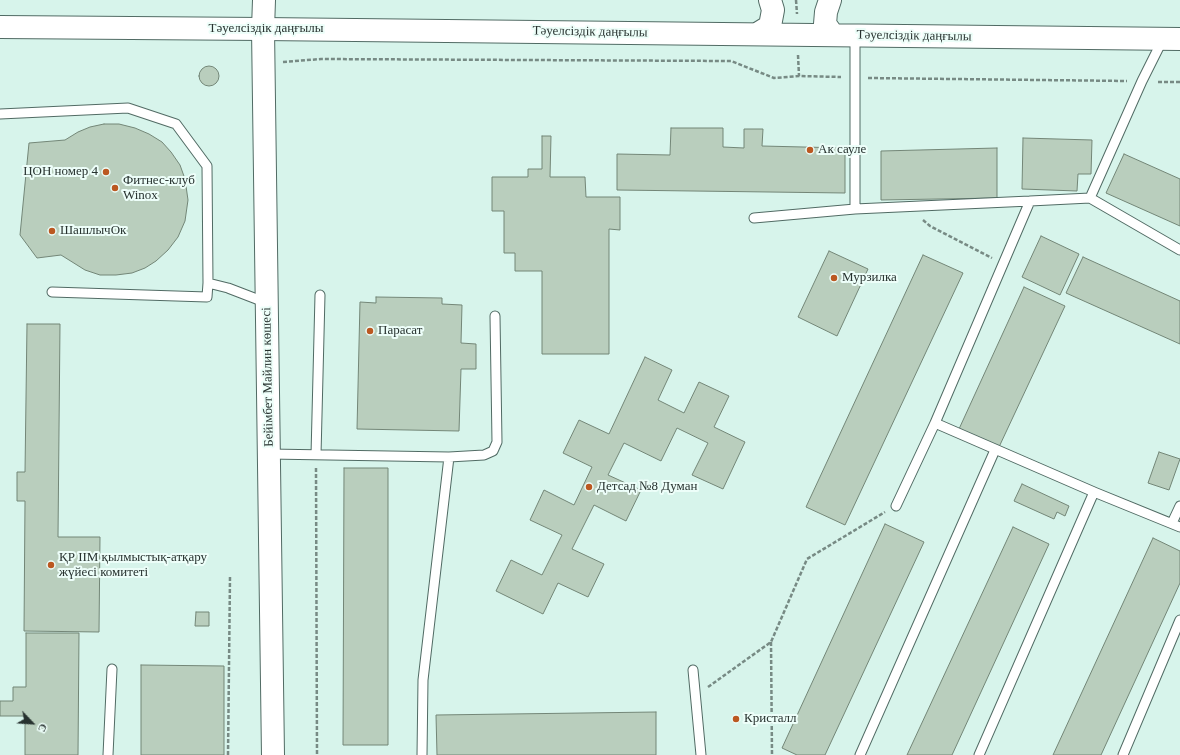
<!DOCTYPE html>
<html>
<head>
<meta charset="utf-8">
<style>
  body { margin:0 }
  #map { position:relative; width:1180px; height:755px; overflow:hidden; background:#d7f4eb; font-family:Georgia,serif }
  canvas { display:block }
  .north { position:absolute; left:12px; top:703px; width:40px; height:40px; -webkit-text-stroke:3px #edfef9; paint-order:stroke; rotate:115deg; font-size:11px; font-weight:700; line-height:16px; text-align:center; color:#27322f }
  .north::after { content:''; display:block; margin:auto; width:14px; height:18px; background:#27322f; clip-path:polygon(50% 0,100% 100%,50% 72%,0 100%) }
</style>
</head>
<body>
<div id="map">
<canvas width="1180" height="755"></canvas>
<div class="north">С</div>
</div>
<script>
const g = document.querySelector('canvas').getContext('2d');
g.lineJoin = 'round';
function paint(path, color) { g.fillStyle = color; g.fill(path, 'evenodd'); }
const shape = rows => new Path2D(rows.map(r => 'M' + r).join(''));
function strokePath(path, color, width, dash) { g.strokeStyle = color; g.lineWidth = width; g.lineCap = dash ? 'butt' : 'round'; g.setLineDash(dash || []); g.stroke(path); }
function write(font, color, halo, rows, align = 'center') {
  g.font = font + ' Georgia,serif'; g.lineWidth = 4; g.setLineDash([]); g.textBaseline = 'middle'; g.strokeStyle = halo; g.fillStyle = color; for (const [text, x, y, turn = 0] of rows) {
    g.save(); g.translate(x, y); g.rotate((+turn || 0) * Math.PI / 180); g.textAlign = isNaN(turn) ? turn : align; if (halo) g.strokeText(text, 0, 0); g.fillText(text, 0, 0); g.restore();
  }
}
const building = shape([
  '199 76a10 10 0 1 1 20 0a10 10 0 1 1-20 0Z',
  [104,124,119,124,135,128,149,134,162,142,171,152,180,165,185,179,188,200,185,221,178,237,168,250,156,261,145,268,132,273,116,275,100,275,85,270,61,255,37,258,20,235,29,143,65,140,78,132,90,127,104,124],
  [671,128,723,128,723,147,744,148,744,129,763,129,762,146,845,148,845,193,617,190,617,154,670,155,671,128],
  [542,136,551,136,550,177,585,177,586,197,620,197,620,230,609,229,609,354,542,354,542,271,515,271,515,253,504,253,504,211,492,211,492,177,528,177,528,169,542,169,542,136],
  [1023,138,1092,140,1091,174,1078,174,1077,191,1022,189,1023,138],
  [997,148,997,198,881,200,881,151,997,148],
  [1124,154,1180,179,1180,226,1106,193,1124,154],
  [1041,236,1079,254,1060,295,1022,277,1041,236],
  [829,251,868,269,837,336,798,317,829,251],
  [923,255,963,273,845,525,806,507,923,255],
  [1083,257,1180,301,1180,344,1066,293,1083,257],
  [1024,287,1065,306,999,447,959,429,1024,287],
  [376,297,442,298,442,304,462,305,461,343,476,344,476,369,461,369,459,431,357,429,360,302,376,303,376,297],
  [27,324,60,324,58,537,100,537,99,632,24,631,25,501,17,501,17,472,25,472,27,324],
  [645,357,672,370,658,400,684,413,699,382,729,396,714,427,745,442,723,489,692,475,708,443,677,428,661,461,624,443,608,475,641,490,626,521,594,505,572,549,604,564,588,597,558,583,543,614,496,591,511,560,542,575,562,535,530,520,544,490,574,505,592,467,563,453,579,420,609,434,645,357],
  [1159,452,1180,459,1169,490,1148,483,1159,452],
  [344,468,388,468,388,745,343,745,344,468],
  [1022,484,1069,506,1065,516,1057,512,1054,519,1014,501,1022,484],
  [885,524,924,542,825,755,797,755,782,748,885,524],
  [1013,527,1049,544,952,755,907,755,1013,527],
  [1153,538,1180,551,1180,583,1101,755,1053,755,1153,538],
  [196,612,209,612,209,626,195,626,196,612],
  [26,633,79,633,78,755,25,755,25,716,0,716,0,701,13,701,13,687,26,687,26,633],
  [141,665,224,666,224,755,141,755,141,665],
  [656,712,656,755,437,755,436,715,656,712]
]);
const path = shape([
  [796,0,797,14],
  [798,55,799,76],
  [283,62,321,59,731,61,774,78,799,76,841,77],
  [868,78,1127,81],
  [1158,82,1180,82],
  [923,220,930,226,992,258],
  [316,468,317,755],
  [771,642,772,755],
  [708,687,771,642,807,559,885,512],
  [228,755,230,577]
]);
const service = shape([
  [855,35,855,209,1030,201,935,423,1094,492],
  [1163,39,1142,81,1090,198,1180,250],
  [0,114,128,108,176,124,207,166,208,283,228,288,267,303],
  [1030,201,1090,198],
  [754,218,855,209],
  [52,292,207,297,208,283],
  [269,454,449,457,484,455,493,451,497,442,495,316],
  [316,455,320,295],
  [896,506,935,423],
  [1172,523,1180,506],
  [693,670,701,755],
  [108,755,112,669],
  [422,755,423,680,449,457],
  [860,755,995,450],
  [979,755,1094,492,1180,527],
  [1123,755,1180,620]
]);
const tertiary = shape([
  [264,0,263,29,273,755]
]);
const secondary = shape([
  [830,0,826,12,825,24,833,35],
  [0,27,263,29,1180,39],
  [757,34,770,26,773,10,770,0]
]);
const markers = [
  [810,150,4,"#bb5821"],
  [106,172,4,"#bb5821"],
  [115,188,4,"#bb5821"],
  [52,231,4,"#bb5821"],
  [834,278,4,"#bb5821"],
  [370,331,4,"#bb5821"],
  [589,487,4,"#bb5821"],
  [51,565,4,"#bb5821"],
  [736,719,4,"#bb5821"]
];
const streetNames = [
  ["Тәуелсіздік даңғылы",266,29],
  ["Тәуелсіздік даңғылы",590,32,1],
  ["Тәуелсіздік даңғылы",914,36,1],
  ["Бейімбет Майлин көшесі",268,377,-91]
];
const poiNames = [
  ["Ак сауле",818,150],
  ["ЦОН номер 4",98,172,"right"],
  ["Фитнес-клуб",123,181],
  ["Winox",123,196],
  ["ШашлычОк",60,231],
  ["Мурзилка",842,278],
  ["Парасат",378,331],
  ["Детсад №8 Думан",597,487],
  ["ҚР ІІМ қылмыстық-атқару",59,558],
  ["жүйесі комитеті",59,573],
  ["Кристалл",744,719]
];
paint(building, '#b9cebd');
strokePath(building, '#738677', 1);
strokePath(service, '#516b64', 11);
strokePath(tertiary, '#516b64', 24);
strokePath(secondary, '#516b64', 24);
strokePath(path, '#778a84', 2.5, [4, 2]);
strokePath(service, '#fff', 9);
strokePath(tertiary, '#fff', 22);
strokePath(secondary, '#fff', 22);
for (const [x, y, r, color] of markers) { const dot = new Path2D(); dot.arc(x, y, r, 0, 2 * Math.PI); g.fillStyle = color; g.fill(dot); strokePath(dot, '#edfef9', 1.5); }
write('13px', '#27322f', '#edfef9', streetNames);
write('13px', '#27322f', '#edfef9', poiNames, 'left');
</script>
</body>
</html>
